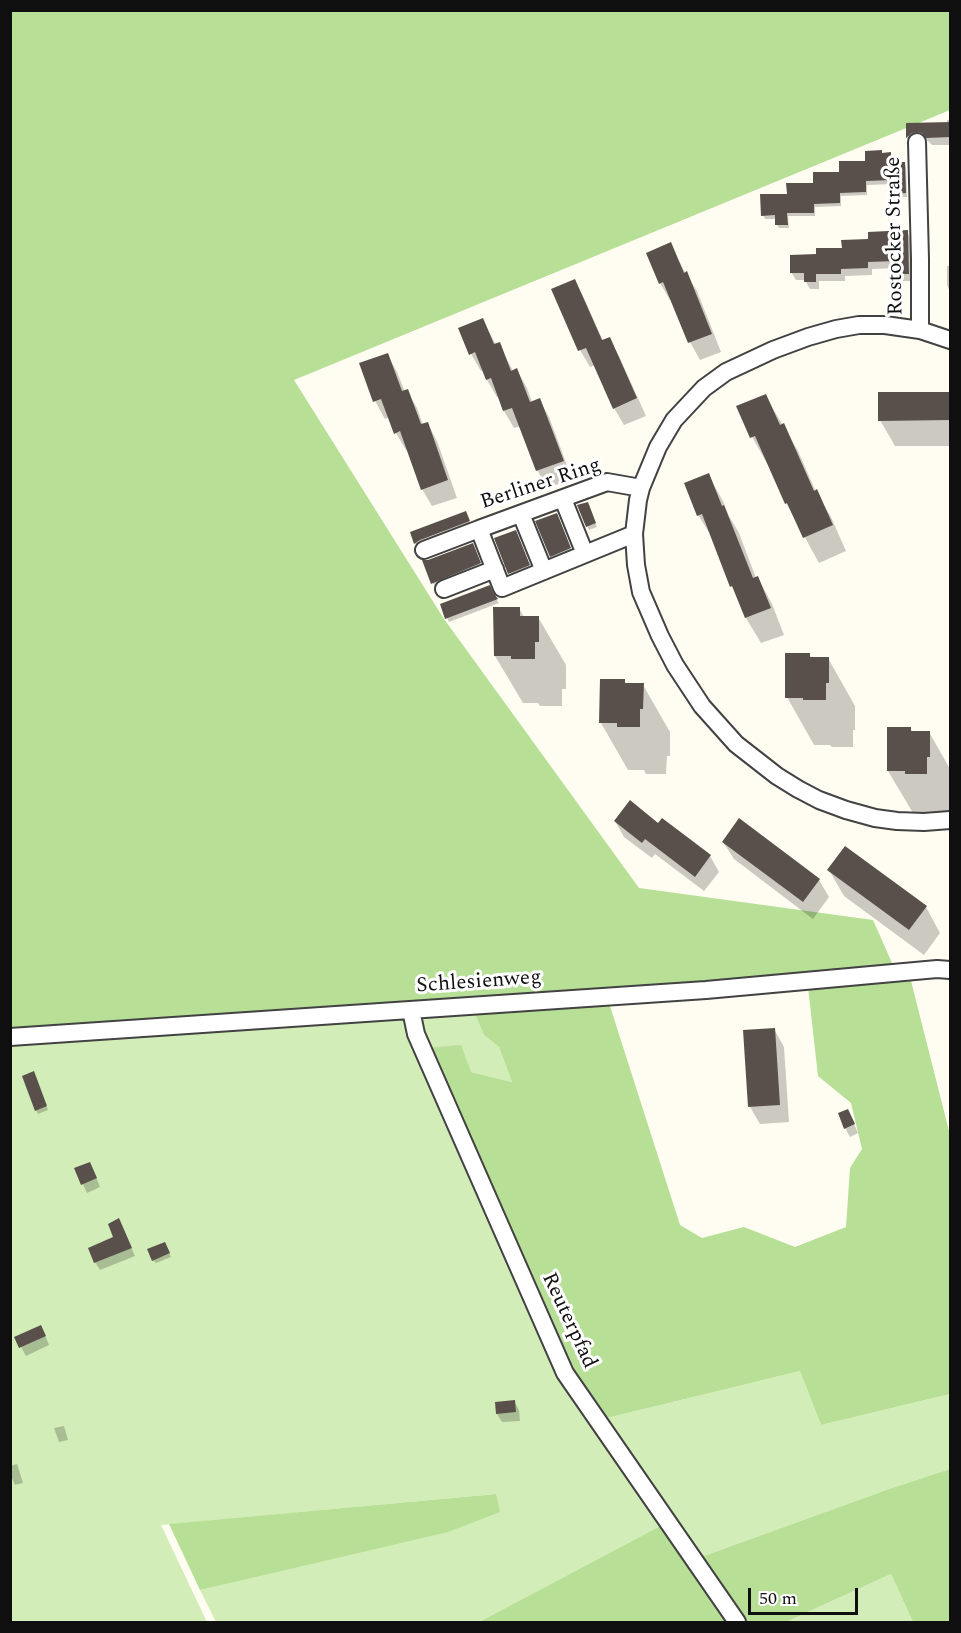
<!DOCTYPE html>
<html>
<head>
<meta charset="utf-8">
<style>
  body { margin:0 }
  #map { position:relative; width:961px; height:1633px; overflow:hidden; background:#fffcf2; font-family:Spectral,serif }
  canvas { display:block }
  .frame { position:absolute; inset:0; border:12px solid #0f0f0f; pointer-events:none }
  .scale { position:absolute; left:748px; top:1588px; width:110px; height:27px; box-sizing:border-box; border:3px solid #0f0f0f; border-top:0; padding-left:8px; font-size:18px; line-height:21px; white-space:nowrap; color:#0f0f0f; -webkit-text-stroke:4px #fff; paint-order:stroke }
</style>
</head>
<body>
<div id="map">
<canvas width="961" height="1633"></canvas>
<div class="frame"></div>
<div class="scale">50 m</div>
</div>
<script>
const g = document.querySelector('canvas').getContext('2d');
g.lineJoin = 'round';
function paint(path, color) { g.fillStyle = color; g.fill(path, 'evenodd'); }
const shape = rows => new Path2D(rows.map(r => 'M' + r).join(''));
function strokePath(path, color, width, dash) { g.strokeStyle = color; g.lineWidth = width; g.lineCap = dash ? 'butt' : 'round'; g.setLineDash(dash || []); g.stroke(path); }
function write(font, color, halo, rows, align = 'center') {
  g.font = font + ' Spectral,serif'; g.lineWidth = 6; g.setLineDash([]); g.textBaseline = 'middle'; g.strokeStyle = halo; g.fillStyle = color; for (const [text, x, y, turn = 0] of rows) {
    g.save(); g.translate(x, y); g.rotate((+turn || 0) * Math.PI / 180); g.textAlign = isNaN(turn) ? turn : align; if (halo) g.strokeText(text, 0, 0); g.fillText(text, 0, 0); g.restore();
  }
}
const green = shape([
  [474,1012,484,1035,499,1047,512,1082,471,1072,427,1048,420,1031,424,1017],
  [403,1016,564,1385,664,1524,479,1622,216,1622,200,1590,270,1573,495,1494,161,1525,207,1622,11,1622,11,1042],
  [800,1371,821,1425,950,1394,950,1469,889,1489,701,1557,603,1419],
  [891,1574,913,1622,786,1622]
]);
const forest = shape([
  [11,11,950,11,950,110,294,380,444,619,639,888,873,920,896,972,11,1033],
  [910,977,950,1135,950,1394,821,1425,800,1371,603,1419,569,1372,427,1048,461,1045,471,1072,512,1082,499,1047,484,1035,474,1012,609,1003,680,1225,702,1238,744,1227,795,1247,846,1227,850,1168,862,1149,851,1103,818,1076,808,987],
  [950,1469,950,1622,913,1622,891,1574,786,1622,746,1622,701,1557,889,1489],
  [496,1494,500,1512,448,1532,200,1590,169,1524],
  [664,1524,732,1622,479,1622]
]);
const shadow = shape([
  [947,120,950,120,950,145,932,145,928,141,922,139,911,144,907,138,907,125,947,124],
  [881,152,883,154,890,154,892,157,893,164,904,163,906,167,907,197,896,197,894,193,894,184,867,185,867,195,841,196,841,206,815,207,815,216,788,216,789,228,779,228,777,225,776,219,765,219,763,215,788,195,866,162],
  [907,232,911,239,912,281,902,281,898,274,898,268,872,269,872,275,845,276,845,281,819,281,819,289,810,289,805,280,796,280,791,272,818,256,869,241],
  [670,244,686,274,697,291,721,352,700,360,690,342,672,299,670,300,660,283],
  [947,266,950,266,950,292,947,285],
  [574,281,584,298,603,341,609,339,619,356,646,416,624,425,614,408,595,365,590,367,580,350],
  [483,320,496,345,499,344,513,371,517,370,527,388,532,402,539,399,549,417,572,479,548,488,537,470,521,426,514,428,504,411,499,396,497,397,487,380,484,370,481,371,471,354],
  [387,354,397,372,405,392,407,391,417,408,423,425,427,423,437,441,457,498,432,506,422,489,408,449,406,450,396,433,390,417,385,419,375,401],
  [950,393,950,446,895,446,880,420],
  [765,395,798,451,816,492,831,517,846,551,819,563,786,503,768,462,767,463,752,437],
  [708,475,723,501,729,516,739,533,756,578,758,578,772,604,784,635,761,643,746,618,739,599,732,586,714,540,698,515],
  [579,506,589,507,597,527,589,530],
  [467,516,470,525,417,547,415,543,412,533],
  [559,518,572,552,553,560,551,556],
  [517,535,531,569,512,577,496,539],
  [474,548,482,567,435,587,433,583],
  [493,595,499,603,449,622,447,618],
  [519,608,524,617,538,617,566,665,566,689,562,689,562,706,540,706,538,703,523,703,495,656],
  [809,655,812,658,828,658,855,706,855,730,853,730,853,747,832,747,830,745,814,745,787,697],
  [624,681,627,685,643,685,670,732,670,756,667,756,666,774,646,774,644,770,628,770,601,723],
  [910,729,913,732,929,732,950,769,950,821,916,818,888,771],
  [615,821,658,825,710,856,719,872,704,891,655,854,652,858,624,837],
  [723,842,819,880,829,897,813,919,734,859],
  [829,870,926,907,940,933,924,955,844,896],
  [774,1029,784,1047,789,1122,760,1124,750,1107],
  [24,1077,35,1077,48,1110,38,1114],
  [852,1119,858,1133,850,1137,845,1128],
  [76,1169,94,1172,100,1187,87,1193],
  [119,1220,135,1256,100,1270,95,1262,115,1238],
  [167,1248,171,1257,156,1263,153,1260],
  [45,1335,49,1345,26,1356,16,1338],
  [514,1401,519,1410,520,1421,502,1422,497,1414,496,1403],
  [64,1426,68,1440,59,1442,54,1428],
  [17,1464,23,1483,15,1485,10,1474,10,1466]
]);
const building = shape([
  [951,122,951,137,926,138,922,133,917,132,912,133,906,138,906,123],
  [882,150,882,153,891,152,891,162,905,162,906,193,893,194,892,180,866,181,866,192,840,193,840,203,814,204,814,213,787,213,788,225,775,225,775,215,761,216,760,194,787,194,786,183,813,183,813,172,839,172,839,161,865,161,865,151],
  [908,230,909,274,896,274,896,261,868,262,868,268,841,269,841,274,816,274,816,282,804,282,804,273,790,273,790,255,816,254,816,248,842,248,841,240,868,239,868,232],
  [671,242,684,273,687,271,712,334,688,343,663,282,659,284,646,253],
  [575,279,602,340,610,337,637,398,613,409,586,348,578,351,551,289],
  [483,318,494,344,500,342,511,371,517,368,530,402,540,398,564,461,536,471,512,408,503,411,491,378,486,380,475,352,469,355,458,328],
  [388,353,402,391,408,389,421,424,428,422,448,480,421,490,400,431,394,434,381,399,373,402,359,363],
  [878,392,951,392,951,420,878,421],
  [766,394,780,425,784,423,814,491,817,489,833,525,803,538,787,503,785,504,755,436,750,438,736,406],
  [709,473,722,506,724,505,753,578,758,576,771,608,745,618,732,586,730,587,702,514,697,516,684,483],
  [588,502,596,523,586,527,577,505],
  [466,511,470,521,420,540,414,544,410,532],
  [557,513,571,548,550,557,535,521],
  [516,530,530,565,508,574,494,538],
  [473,543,481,563,431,584,422,560,428,560],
  [490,585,493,592,498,599,445,619,440,604],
  [493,607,520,607,520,616,539,616,539,642,535,642,535,659,511,659,511,656,494,656],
  [785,653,810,653,810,657,829,657,829,683,826,683,826,700,803,700,803,698,785,698],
  [600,679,625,679,625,683,644,683,643,709,640,709,640,727,617,727,617,723,599,723],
  [887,727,911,727,911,731,930,731,930,757,927,757,927,774,905,774,905,771,887,771],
  [630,800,658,823,662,818,711,855,695,877,645,839,642,843,614,821],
  [739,818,820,879,803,902,722,842],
  [845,846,927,906,909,930,827,870],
  [775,1028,780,1105,748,1107,743,1030],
  [34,1071,47,1106,35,1111,22,1076],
  [848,1109,855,1124,844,1129,838,1113],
  [90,1162,97,1178,81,1185,74,1168],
  [119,1218,132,1248,94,1263,88,1248,113,1237,108,1224],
  [165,1242,170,1253,152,1261,147,1249],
  [41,1325,46,1336,19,1348,14,1337],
  [515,1400,516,1412,496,1414,495,1402]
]);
const minor = shape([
  [917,142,920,259,920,330],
  [950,340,920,330,885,325,859,325,836,329,808,337,773,350,726,372,704,388,674,420,658,447,641,488,638,500,634,534,636,565,641,592,660,636,675,665,702,706,736,744,777,776,798,789,819,800,846,810,875,818,897,821,924,822,950,820],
  [563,499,585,554],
  [521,514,544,571],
  [634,534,502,588,479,529,607,482,641,488],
  [424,550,479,529],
  [444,589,495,569],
  [411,1010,416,1034,565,1373,737,1622],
  [10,1037,706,990,937,969,950,970]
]);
const streetNames = [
  ["Rostocker Straße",896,236,-91],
  ["Berliner Ring",541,485,-18],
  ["Schlesienweg",479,983,-4],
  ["Reuterpfad",568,1321,65]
];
paint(green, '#d3edb8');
paint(forest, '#b7df96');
paint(shadow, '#0003');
paint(building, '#59504b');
strokePath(minor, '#424242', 20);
strokePath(minor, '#fff', 16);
write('21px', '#0f0f0f', '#fff', streetNames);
</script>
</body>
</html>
